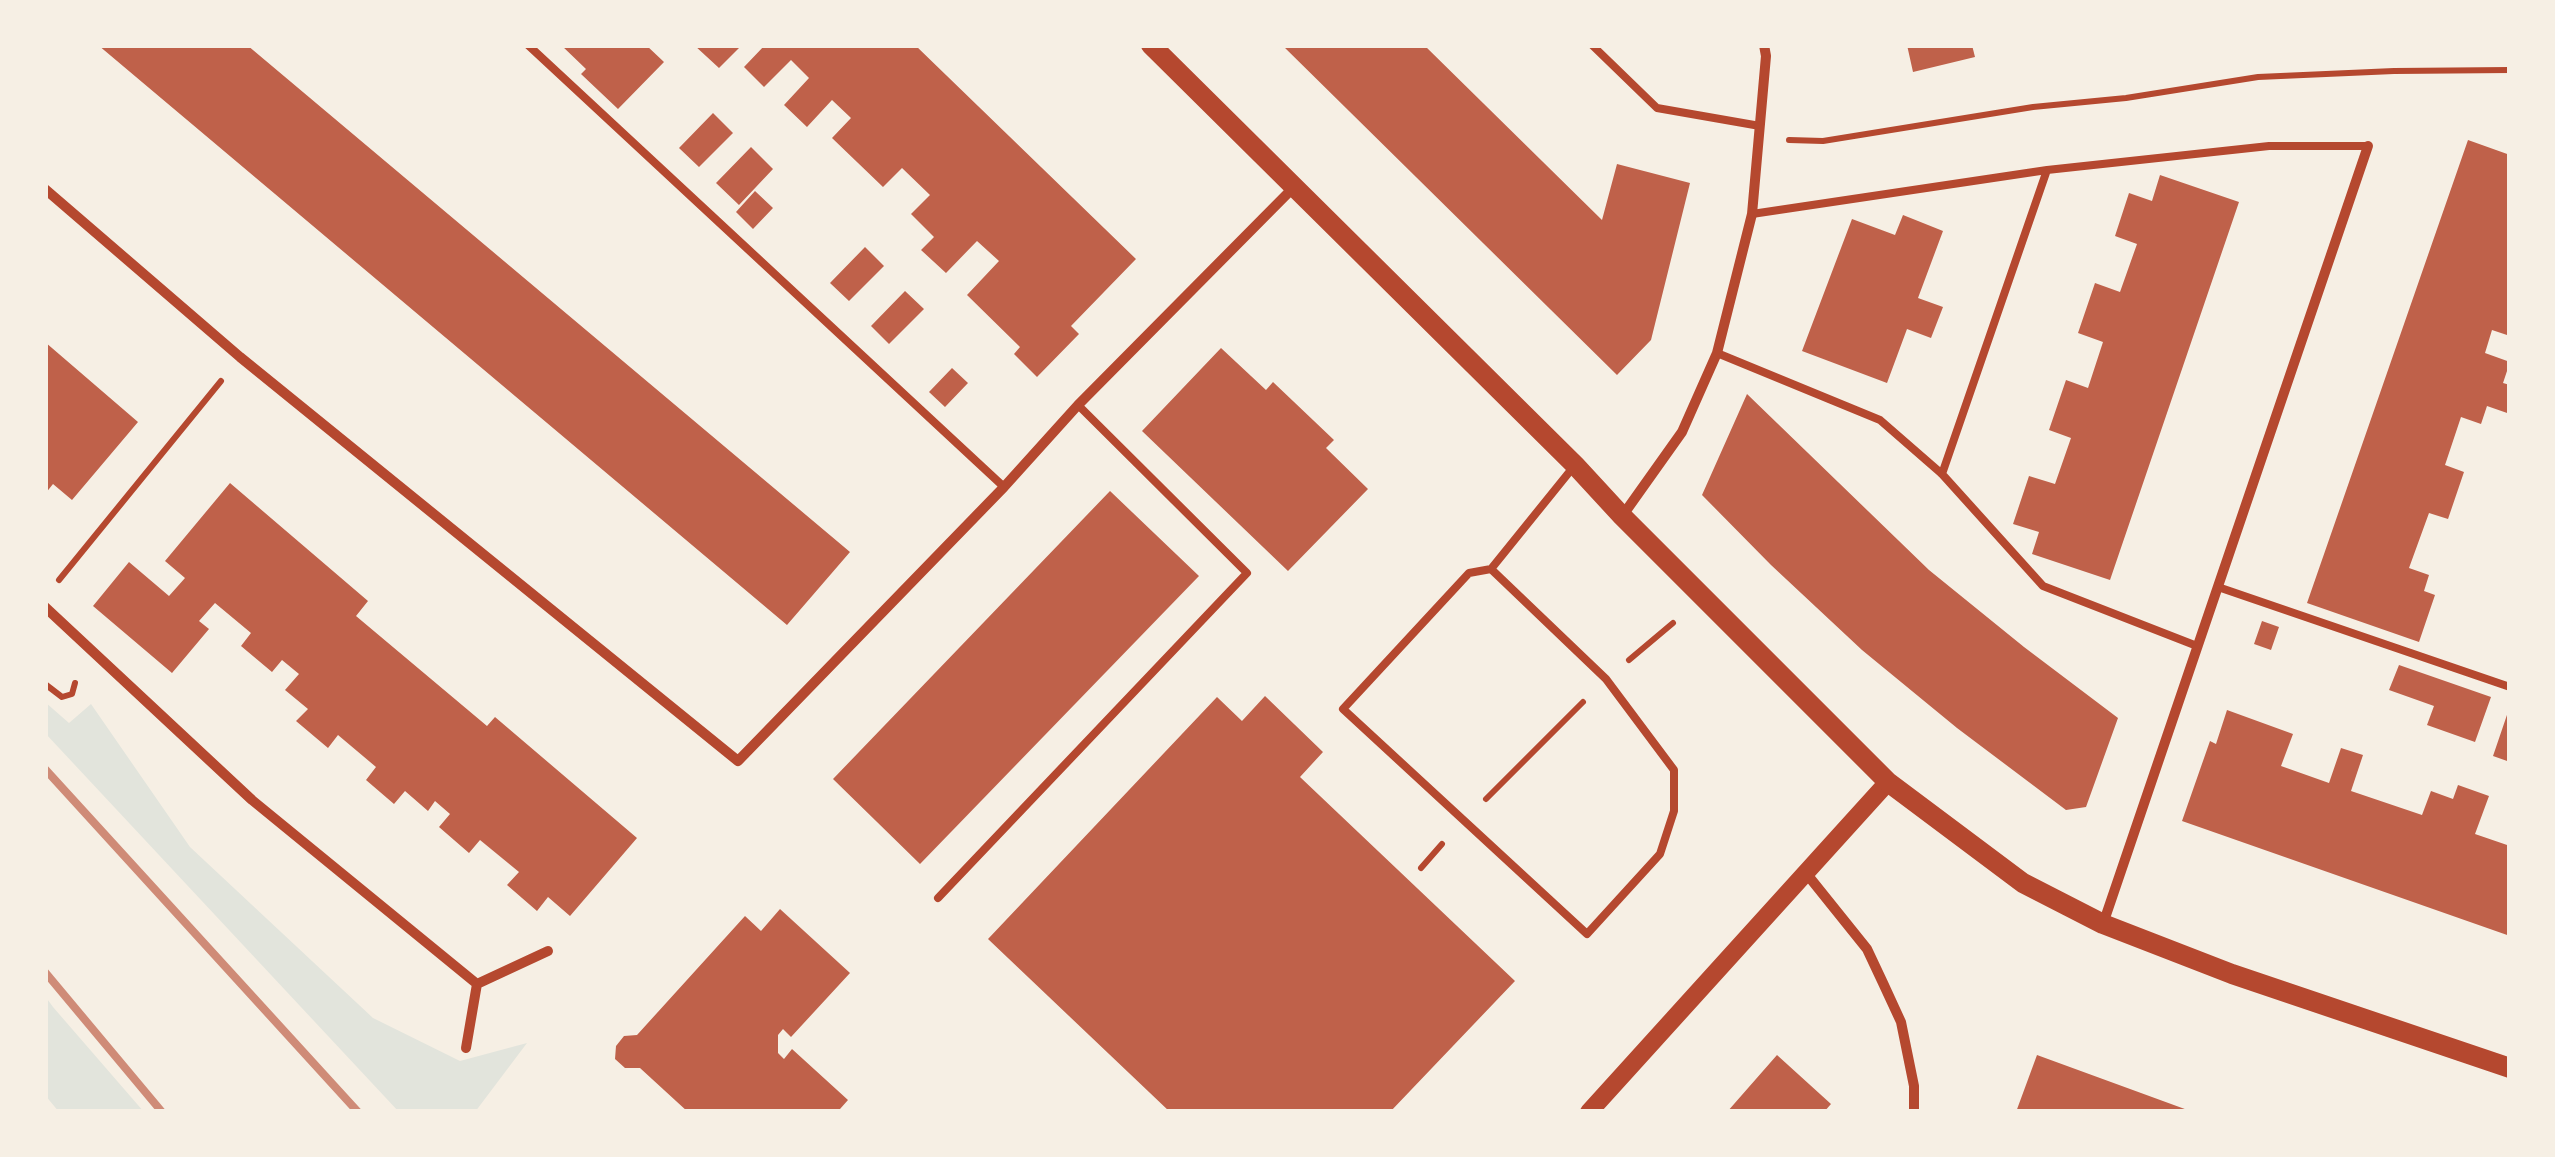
<!DOCTYPE html>
<html>
<head>
<meta charset="utf-8">
<style>
  body { margin:0 }
  #map { position:relative; width:2555px; height:1157px; overflow:hidden; background:#f6efe4; font-family:"Times New Roman",serif }
  canvas { display:block }
  .frame { position:absolute; inset:0; border:48px solid #f6efe4; pointer-events:none }
</style>
</head>
<body>
<div id="map">
<canvas width="2555" height="1157"></canvas>
<div class="frame"></div>
</div>
<script>
const g = document.querySelector('canvas').getContext('2d');
g.lineJoin = 'round';
function paint(path, color) { g.fillStyle = color; g.fill(path, 'evenodd'); }
const shape = rows => new Path2D(rows.map(r => 'M' + r).join(''));
function strokePath(path, color, width, dash) { g.strokeStyle = color; g.lineWidth = width; g.lineCap = dash ? 'butt' : 'round'; g.setLineDash(dash || []); g.stroke(path); }
const green = shape([
  [45,702,69,723,91,704,190,847,373,1018,460,1061,527,1043,475,1112,399,1112,45,733],
  [45,996,53,1007,144,1112,59,1112,45,1095]
]);
const building = shape([
  [98,45,247,45,850,552,787,625],
  [561,45,646,45,664,62,618,109,581,74,586,69],
  [694,45,742,45,719,68],
  [765,45,915,45,1136,259,1071,326,1079,334,1037,377,1014,354,1020,347,967,295,999,261,977,241,946,273,921,250,934,237,911,214,930,195,902,168,883,187,832,138,851,118,832,100,807,127,784,105,809,78,791,60,764,87,744,67],
  [1282,45,1424,45,1602,220,1617,164,1690,183,1651,340,1617,375],
  [1907,45,1972,45,1975,57,1913,72],
  [713,113,733,133,699,167,679,148],
  [2468,140,2510,155,2510,336,2492,330,2485,353,2510,362,2503,383,2510,385,2510,414,2487,406,2481,424,2461,417,2445,465,2464,472,2448,519,2429,513,2409,568,2429,575,2424,591,2435,595,2419,642,2307,603],
  [751,147,773,169,739,205,716,183],
  [2160,175,2239,202,2110,580,2032,554,2039,532,2013,524,2029,476,2055,484,2071,438,2049,430,2066,380,2088,388,2103,342,2078,333,2095,283,2120,292,2137,244,2115,236,2129,193,2152,201],
  [755,191,773,208,753,229,736,212],
  [1903,215,1943,231,1918,298,1943,307,1931,338,1907,329,1887,383,1802,351,1852,219,1895,235],
  [865,247,884,266,849,301,830,283],
  [905,291,924,309,889,344,871,326],
  [45,342,138,422,72,500,53,484,45,494],
  [1221,348,1266,390,1273,382,1334,440,1326,448,1368,489,1288,571,1142,431],
  [952,368,968,383,945,407,929,392],
  [1747,394,1929,570,2024,647,2118,718,2086,807,2066,810,1957,728,1862,650,1771,565,1702,495],
  [230,483,368,601,356,616,487,726,495,717,637,838,570,916,548,897,537,911,507,885,519,872,480,840,469,853,439,827,450,814,435,801,428,811,405,791,394,804,366,780,376,767,338,735,328,748,296,721,308,709,285,690,299,674,282,660,272,672,241,646,251,633,215,603,199,621,209,629,172,673,93,606,129,562,169,596,185,578,165,561],
  [1110,491,1199,576,920,864,833,779],
  [2262,621,2279,627,2271,650,2254,644],
  [2399,665,2491,697,2475,742,2427,725,2434,706,2389,690],
  [1265,696,1323,752,1300,777,1515,981,1390,1112,1170,1112,988,939,1217,697,1242,721],
  [2509,709,2510,709,2510,762,2493,756],
  [2227,710,2293,734,2281,766,2329,783,2341,748,2363,755,2351,791,2422,815,2431,791,2453,799,2458,785,2489,796,2475,834,2510,846,2510,936,2182,821,2210,741,2216,744],
  [780,909,850,973,791,1037,783,1029,778,1035,778,1053,784,1059,792,1049,848,1100,840,1109,842,1112,688,1112,640,1068,625,1068,615,1059,616,1046,624,1036,637,1035,745,916,761,931],
  [1777,1055,1831,1104,1824,1112,1727,1112],
  [2037,1055,2193,1112,2016,1112]
]);
const path = shape([
  [1789,140,1823,141,2033,107,2126,98,2258,77,2394,71,2510,70],
  [59,580,221,381],
  [1629,660,1673,623],
  [45,684,62,697,72,694,75,683],
  [1486,799,1583,702],
  [1421,868,1442,844]
]);
const service = shape([
  [528,45,1004,487],
  [1592,45,1657,108,1760,126],
  [1752,214,2047,170,2269,146,2368,146],
  [1717,353,1880,420,1942,474,2043,586,2197,646],
  [1942,474,2047,170],
  [1491,569,1606,679,1674,770,1674,811,1660,854,1587,934,1343,709,1469,573,1491,569,1575,465],
  [2218,587,2510,687],
  [938,898,1247,573,1078,405]
]);
const minor = shape([
  [45,189,240,357,738,761,1004,487,1078,405,1294,187],
  [1623,515,1682,432,1717,353,1752,214,1766,56,1764,45],
  [45,607,252,800,477,984],
  [1806,873,1867,949,1883,983,1901,1022,1914,1086,1914,1112],
  [2103,924,2368,146],
  [466,1048,477,984,548,951]
]);
const tertiary = shape([
  [1589,1112,1888,782]
]);
const secondary = shape([
  [1151,45,1575,465,1622,516,1888,782,2023,883,2103,924,2232,974,2510,1068]
]);
const rail = shape([
  [45,769,358,1112],
  [45,972,162,1112]
]);
paint(green, '#e2e4dc');
paint(building, '#bf614a');
strokePath(path, '#b5482f', 6);
strokePath(service, '#b5482f', 8);
strokePath(minor, '#b5482f', 10);
strokePath(tertiary, '#b5482f', 18);
strokePath(secondary, '#b5482f', 20);
strokePath(rail, '#cf8b77', 8);
</script>
</body>
</html>
